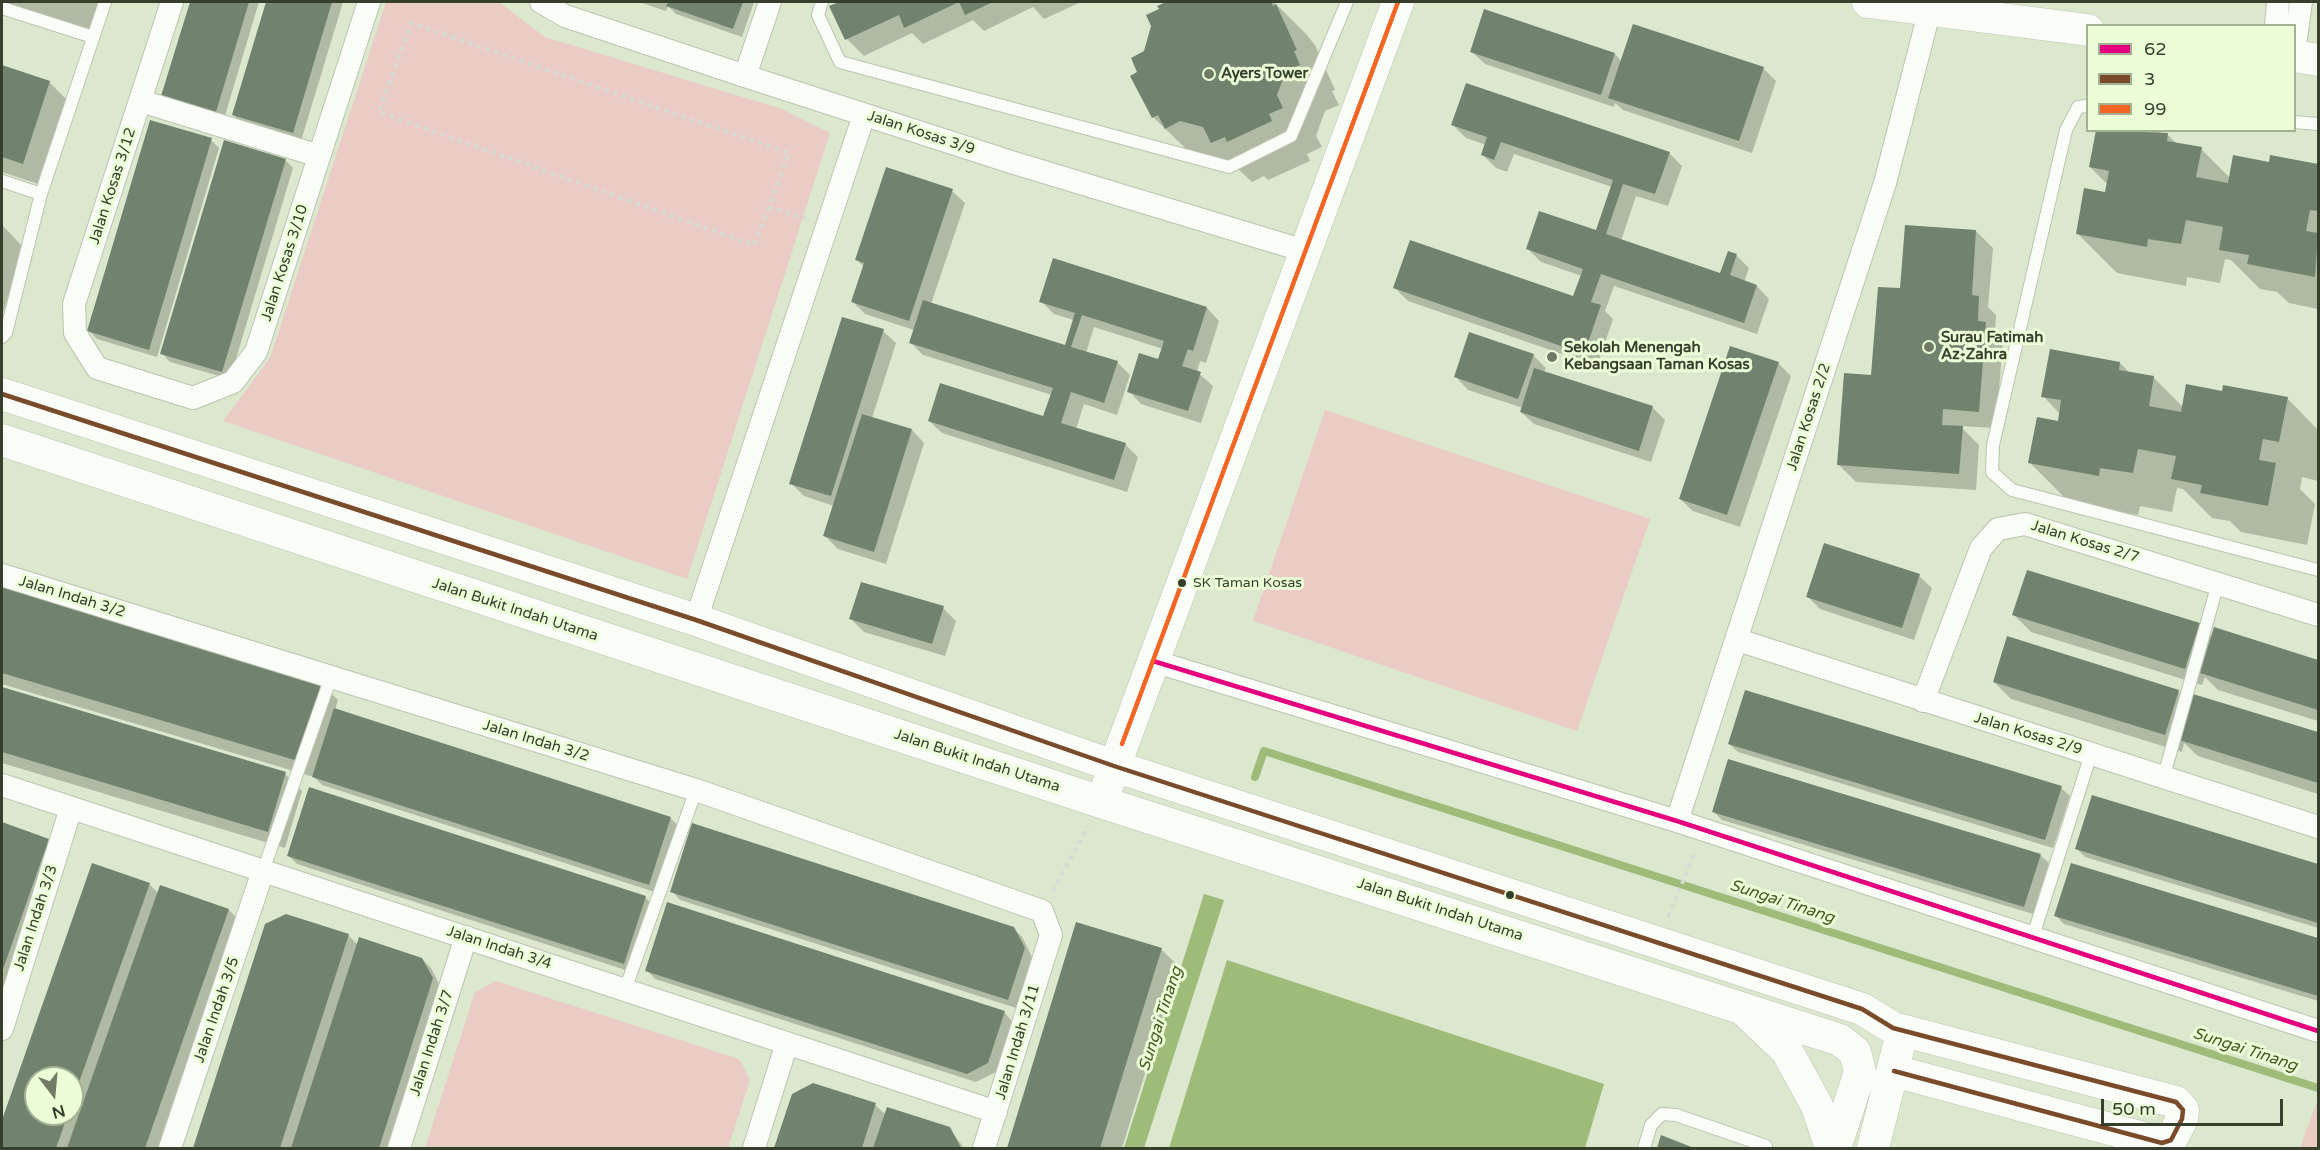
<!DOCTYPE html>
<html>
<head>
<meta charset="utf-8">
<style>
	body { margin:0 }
	#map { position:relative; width:2320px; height:1150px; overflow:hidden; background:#dbe8ce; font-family:"Varela Round",sans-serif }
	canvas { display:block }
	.frame { position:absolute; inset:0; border:3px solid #363f2c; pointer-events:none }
	.legend { position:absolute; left:2086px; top:24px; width:210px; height:108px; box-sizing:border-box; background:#ecfed8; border:2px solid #a3b293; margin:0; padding:8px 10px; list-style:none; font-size:18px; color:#363f2c }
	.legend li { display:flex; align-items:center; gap:12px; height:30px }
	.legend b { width:30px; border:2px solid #a3b293 }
	.north { position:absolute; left:24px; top:1066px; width:60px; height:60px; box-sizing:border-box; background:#ecfed8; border:2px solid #a3b293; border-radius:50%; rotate:164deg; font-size:16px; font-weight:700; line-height:24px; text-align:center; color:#363f2c }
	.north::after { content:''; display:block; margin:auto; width:21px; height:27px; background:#707a65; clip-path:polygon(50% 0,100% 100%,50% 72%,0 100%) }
	.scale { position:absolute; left:2101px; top:1099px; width:182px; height:27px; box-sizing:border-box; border:3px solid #363f2c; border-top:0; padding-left:8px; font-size:18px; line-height:21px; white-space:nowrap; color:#363f2c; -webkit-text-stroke:4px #ecfed8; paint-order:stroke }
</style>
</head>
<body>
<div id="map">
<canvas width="2320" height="1150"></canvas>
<div class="frame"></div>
<ul class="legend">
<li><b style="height:8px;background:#e5007d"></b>62</li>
<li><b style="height:8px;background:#7a4b2a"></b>3</li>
<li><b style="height:8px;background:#f26522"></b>99</li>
</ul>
<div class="north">N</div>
<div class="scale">50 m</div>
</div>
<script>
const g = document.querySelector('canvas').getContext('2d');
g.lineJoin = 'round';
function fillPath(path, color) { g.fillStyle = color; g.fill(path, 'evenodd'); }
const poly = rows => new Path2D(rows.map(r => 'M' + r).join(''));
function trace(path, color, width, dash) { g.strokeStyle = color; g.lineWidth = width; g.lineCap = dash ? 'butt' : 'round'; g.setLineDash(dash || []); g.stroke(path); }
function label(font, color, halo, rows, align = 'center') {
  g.font = font + ' "Varela Round",sans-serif'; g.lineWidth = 6; g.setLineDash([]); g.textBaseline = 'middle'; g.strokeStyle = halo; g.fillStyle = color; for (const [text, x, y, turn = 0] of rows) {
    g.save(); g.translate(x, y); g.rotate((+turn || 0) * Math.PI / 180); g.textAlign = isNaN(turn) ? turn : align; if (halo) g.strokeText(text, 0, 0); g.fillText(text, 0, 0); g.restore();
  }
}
fillPath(poly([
	[386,2,499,2,545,37,782,109,830,133,687,579,223,421,270,358],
	[1325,410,1650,519,1577,731,1253,621],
	[496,981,739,1059,750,1080,728,1148,425,1148,475,992],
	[2316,1104,2318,1104,2318,1148,2300,1148]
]), '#eacbc5');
fillPath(poly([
	[1204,894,1224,900,1144,1148,1124,1148],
	[1227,960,1604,1084,1585,1148,1169,1148]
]), '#9fbb7a');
fillPath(poly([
	[3,2,103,2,94,31],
	[191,2,259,2,224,119,163,96],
	[267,2,343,2,301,141,242,123,233,115],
	[639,2,754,2,742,37,676,14,668,6,666,11],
	[843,2,1081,2,1044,19,1033,7,984,31,973,20,923,44,912,33,864,56,847,39,831,7],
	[1170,2,1274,2,1306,34,1315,45,1335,90,1332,91,1339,105,1325,111,1316,136,1322,147,1307,154,1310,161,1268,180,1264,176,1252,182,1233,164,1220,160,1206,168,1153,117,1139,72,1161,10,1159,6],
	[1472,52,1615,54,1622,62,1763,68,1776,81,1752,153,1623,110,1615,103,1614,107,1485,64],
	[2,67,49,82,74,107,47,187,2,172],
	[1453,125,1669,153,1682,166,1668,206,1636,196,1621,241,1721,275,1736,255,1749,268,1744,282,1757,286,1769,299,1757,334,1614,286,1605,311,1613,319,1597,366,1408,301,1395,288,1574,298,1582,276,1541,262,1528,249,1597,232,1612,187,1514,154,1507,172,1496,168,1483,155,1486,145,1466,138],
	[2097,130,2148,130,2167,134,2177,144,2201,149,2230,178,2270,163,2272,157,2318,166,2318,309,2289,303,2277,292,2260,289,2231,260,2225,259,2220,283,2187,277,2186,286,2117,273,2077,233,2107,194,2108,185,2090,167],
	[211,140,219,148,157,357,97,339,89,331],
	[285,160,293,168,230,379,170,362,162,353],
	[887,169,952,191,965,203,931,304,1066,346,1074,320,1054,314,1041,301,1054,260,1207,308,1219,321,1206,363,1200,361,1197,372,1213,386,1201,423,1141,404,1129,391,1159,361,1163,349,1094,327,1086,353,1117,362,1130,375,1117,415,1084,404,1076,429,1125,444,1138,457,1127,492,942,433,929,421,1044,418,1052,395,923,355,910,342,914,330,865,314,852,301,864,267,856,259],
	[2,225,24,248,2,316],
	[1976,231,1993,248,1988,307,1996,315,1995,332,2003,340,1996,428,1960,426,1979,445,1976,490,1856,482,1839,465,1873,377,1901,290],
	[883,331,896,343,872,418,912,430,924,443,886,564,838,549,825,536,834,506,804,496,791,483],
	[1533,355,1546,368,1544,372,1652,407,1665,420,1651,462,1534,424,1521,412,1523,408,1468,390,1456,377],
	[1778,363,1791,376,1740,527,1693,511,1680,499],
	[2120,363,2130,373,2154,378,2183,407,2223,393,2287,398,2318,430,2318,481,2302,477,2300,489,2315,504,2307,545,2241,532,2230,521,2212,518,2183,489,2177,488,2172,512,2140,506,2138,515,2069,502,2030,463,2059,423,2060,414,2043,396],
	[1919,576,1932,588,1914,640,1820,609,1807,596],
	[2,588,321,683,338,700,335,710,670,818,679,826,658,893,322,785,314,777,2,684],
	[943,608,956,621,945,656,864,632,851,619],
	[2014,615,2199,624,2212,638,2215,629,2318,661,2318,721,2218,690,2205,677,2202,685,2031,632],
	[1994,682,2178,691,2192,704,2194,696,2318,734,2318,794,2198,756,2184,743,2182,752,2011,699],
	[2,689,285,774,302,791,285,848,2,763],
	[1729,744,2061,788,2070,796,2053,848,1738,752],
	[2093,797,2318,866,2318,928,2085,857,2077,849],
	[1713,811,2040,855,2049,863,2033,914,1722,820],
	[2,824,48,840,65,857,2,1037],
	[288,855,645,897,653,906,632,972,297,864],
	[2072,864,2318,939,2318,1001,2064,924,2056,916],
	[93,865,149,884,159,894,229,910,246,927,168,1148,2,1148,2,1125],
	[36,1078,72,1078,72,1114,36,1114],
	[672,891,1013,928,1022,937,1032,957,1016,1008,680,900],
	[1077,924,1161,949,1178,966,1122,1148,1009,1148],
	[266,925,348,935,358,945,422,959,431,968,441,988,389,1148,194,1148],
	[647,970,1004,1012,1012,1021,996,1072,976,1082,655,979],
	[793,1095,875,1105,886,1115,949,1128,964,1148,776,1148]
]), '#0003');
trace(poly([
	[1255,777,1264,751,2318,1088]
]), '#9fbb7a', 8);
fillPath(poly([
	[190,2,249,2,216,112,161,96],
	[266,2,332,2,293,133,232,115],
	[668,2,743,2,733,29,666,6],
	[839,2,993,2,965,15,959,2,904,28,899,15,845,40,829,6],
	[1166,2,1271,2,1273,6,1276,4,1297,50,1294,51,1300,65,1286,71,1277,95,1283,108,1269,114,1272,121,1227,142,1225,137,1211,143,1203,127,1180,121,1165,129,1158,115,1152,118,1130,76,1137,72,1131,58,1144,51,1151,26,1146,15,1159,9,1157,6],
	[1484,9,1615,53,1601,95,1470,52],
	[1633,24,1764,67,1739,141,1608,98],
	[2,65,50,81,23,164,2,157],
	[1466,83,1670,152,1655,194,1623,184,1606,234,1720,273,1728,251,1737,254,1730,275,1757,285,1744,323,1601,274,1591,302,1601,305,1584,354,1393,288,1410,240,1573,296,1583,269,1526,249,1539,211,1596,230,1613,180,1501,142,1494,160,1481,155,1487,137,1451,125],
	[150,120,212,138,149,350,87,331],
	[2096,130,2168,133,2167,141,2202,147,2196,177,2228,183,2233,155,2269,162,2270,155,2318,164,2318,211,2310,210,2306,231,2318,233,2315,277,2247,264,2249,255,2219,250,2223,227,2186,220,2181,244,2148,239,2147,247,2076,234,2084,188,2105,192,2109,171,2089,167],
	[224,140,286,159,222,372,160,354],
	[886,167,953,189,909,321,851,302,864,263,855,260],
	[1905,225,1976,230,1972,295,1979,296,1978,321,1986,322,1979,412,1943,409,1942,425,1963,426,1959,474,1837,465,1844,373,1871,375,1878,287,1900,288],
	[1053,258,1207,307,1193,351,1188,349,1182,366,1201,372,1188,411,1127,392,1139,353,1158,359,1164,341,1082,315,1071,347,1118,361,1104,403,1071,392,1061,423,1126,443,1114,480,928,421,940,383,1043,416,1053,388,909,343,923,300,1065,345,1075,313,1039,302],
	[842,317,884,329,831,496,789,484],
	[1469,332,1534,354,1518,399,1454,377],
	[1730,346,1779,362,1727,515,1679,499],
	[2050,349,2120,362,2119,370,2154,376,2149,406,2181,412,2186,384,2222,391,2223,385,2288,397,2279,442,2263,439,2259,460,2276,463,2268,506,2200,493,2202,485,2171,479,2176,456,2138,449,2133,473,2100,468,2099,476,2028,463,2037,417,2058,421,2061,400,2041,397],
	[1534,368,1653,406,1639,451,1520,412],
	[862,414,912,429,874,552,823,536],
	[1824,543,1920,574,1902,628,1806,597],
	[2027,570,2200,623,2185,669,2012,615],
	[861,582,944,606,932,644,849,619],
	[2,586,322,682,298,761,2,673],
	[2214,627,2318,660,2318,710,2200,673],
	[2007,636,2179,690,2165,735,1993,682],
	[2,687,286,772,268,832,2,752],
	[1745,690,2062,786,2045,840,1728,744],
	[2193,694,2318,732,2318,783,2179,740],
	[334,708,671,817,649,885,312,777],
	[1728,759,2041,854,2024,907,1712,812],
	[309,787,646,896,624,964,287,856],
	[2092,795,2318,864,2318,923,2075,849],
	[2,822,49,839,2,972],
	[692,823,1014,927,1025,948,1008,1000,670,892],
	[92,863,150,883,72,1102,72,1078,36,1078,36,1114,68,1114,56,1148,2,1148,2,1120],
	[2071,863,2318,938,2318,996,2054,916],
	[160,885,229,909,145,1148,67,1148],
	[667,902,1005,1011,988,1063,967,1074,645,971],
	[286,914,349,934,280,1148,193,1148,265,924],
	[1076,922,1162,948,1100,1148,1007,1148],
	[359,937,422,958,433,978,423,1010,379,1148,291,1148],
	[813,1083,876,1103,862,1148,774,1148,792,1094],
	[887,1107,950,1127,961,1148,873,1148],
	[1661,1135,1694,1148,1657,1148]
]), '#71836f');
const lane = poly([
	[822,2,818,15,840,62,1229,167,1291,136,1347,2],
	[2,8,93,37],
	[2088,106,2078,107,2066,130,1993,445,1992,472,2012,490,2318,570],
	[2294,122,2318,124],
	[2,181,41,194],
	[2,337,6,333,41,194,105,2],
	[2163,779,2218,583],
	[263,871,331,677],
	[2033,936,2091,754],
	[625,990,696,790],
	[1644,1148,1651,1125,1662,1114,1676,1115,1766,1146]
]);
const street = poly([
	[172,2,74,304,75,333,97,368,193,398,233,382,256,352,369,2],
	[541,2,565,16,745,76,1011,162,1305,251],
	[2276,26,2278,2],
	[2294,52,2301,2],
	[745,76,770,2],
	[141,101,319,156],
	[2,575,696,790,1042,911,1051,935,984,1148],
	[696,620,864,115],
	[1738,640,2318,827],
	[1153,661,1677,821,2318,1031],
	[1923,701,1981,548,1998,529,2025,524,2318,615],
	[2,785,996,1112],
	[1677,821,1885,183,1930,9],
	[2,1029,71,808],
	[170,1148,263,871],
	[399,1148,466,937],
	[754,1148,787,1043]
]);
const secondary = poly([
	[1868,2,2088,30],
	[2294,56,2318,60],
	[2,394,696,620,1114,766,1862,1009,1893,1028,2176,1102,2183,1110,2182,1119,2171,1140,2162,1143,1894,1071],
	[2,440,1101,802,1840,1040,1855,1052,1860,1072,1835,1148],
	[1108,784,1398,2],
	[1746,1012,1787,1051,1817,1106,1831,1148],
	[1873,1148,1898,1049]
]);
trace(lane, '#bac4af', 14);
trace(street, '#bac4af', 24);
trace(secondary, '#bac4af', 33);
trace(poly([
	[769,207,754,245,379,112,411,23,789,153,769,207,806,219],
	[1053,891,1088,826],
	[1668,917,1696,850]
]), '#d7dad2', 4, [4.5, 4.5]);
trace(lane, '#fafcf8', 12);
trace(street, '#fafcf8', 22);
trace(secondary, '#fafcf8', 32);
trace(poly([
	[1153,661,1677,821,2318,1031]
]), '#e5007d', 4.5);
trace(poly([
	[2,394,696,620,1114,766,1862,1009,1893,1028,2176,1102,2183,1110,2182,1119,2171,1140,2162,1143,1894,1071]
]), '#7a4b2a', 4.5);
trace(poly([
	[1122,744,1398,2]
]), '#f26522', 4.5);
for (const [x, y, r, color] of [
	[1209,74,6,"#707a65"],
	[1929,347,6,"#707a65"],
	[1552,357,6,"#707a65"],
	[1182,583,5,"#363f2c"],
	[1510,895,5,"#363f2c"]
]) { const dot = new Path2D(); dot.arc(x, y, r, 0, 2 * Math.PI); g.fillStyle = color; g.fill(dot); trace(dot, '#ecfed8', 2); }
label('14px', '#363f2c', '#ecfed8', [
	["SK Taman Kosas",1193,583]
], 'left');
label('bold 15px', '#363f2c', '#ecfed8', [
	["Ayers Tower",1221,74],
	["Surau Fatimah",1941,338],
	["Az-Zahra",1941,355],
	["Sekolah Menengah",1564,348],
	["Kebangsaan Taman Kosas",1564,365]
], 'left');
label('15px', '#363f2c', '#ecfed8', [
	["Jalan Kosas 3/9",921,133,18],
	["Jalan Kosas 3/12",113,186,-72],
	["Jalan Kosas 3/10",285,263,-72],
	["Jalan Kosas 2/2",1809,417,-72],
	["Jalan Kosas 2/7",2085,542,17],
	["Jalan Indah 3/2",72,597,17],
	["Jalan Bukit Indah Utama",515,610,18],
	["Jalan Kosas 2/9",2028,734,17],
	["Jalan Indah 3/2",536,741,17],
	["Jalan Bukit Indah Utama",977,761,18],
	["Jalan Bukit Indah Utama",1440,910,18],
	["Jalan Indah 3/3",36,918,-72],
	["Jalan Indah 3/4",499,948,18],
	["Jalan Indah 3/5",217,1010,-71],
	["Jalan Indah 3/11",1018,1042,-73],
	["Jalan Indah 3/7",432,1043,-72]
]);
label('italic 16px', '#435a21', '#ecfed8', [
	["Sungai Tinang",1782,902,18],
	["Sungai Tinang",1161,1019,-72],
	["Sungai Tinang",2245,1050,18]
]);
</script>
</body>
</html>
